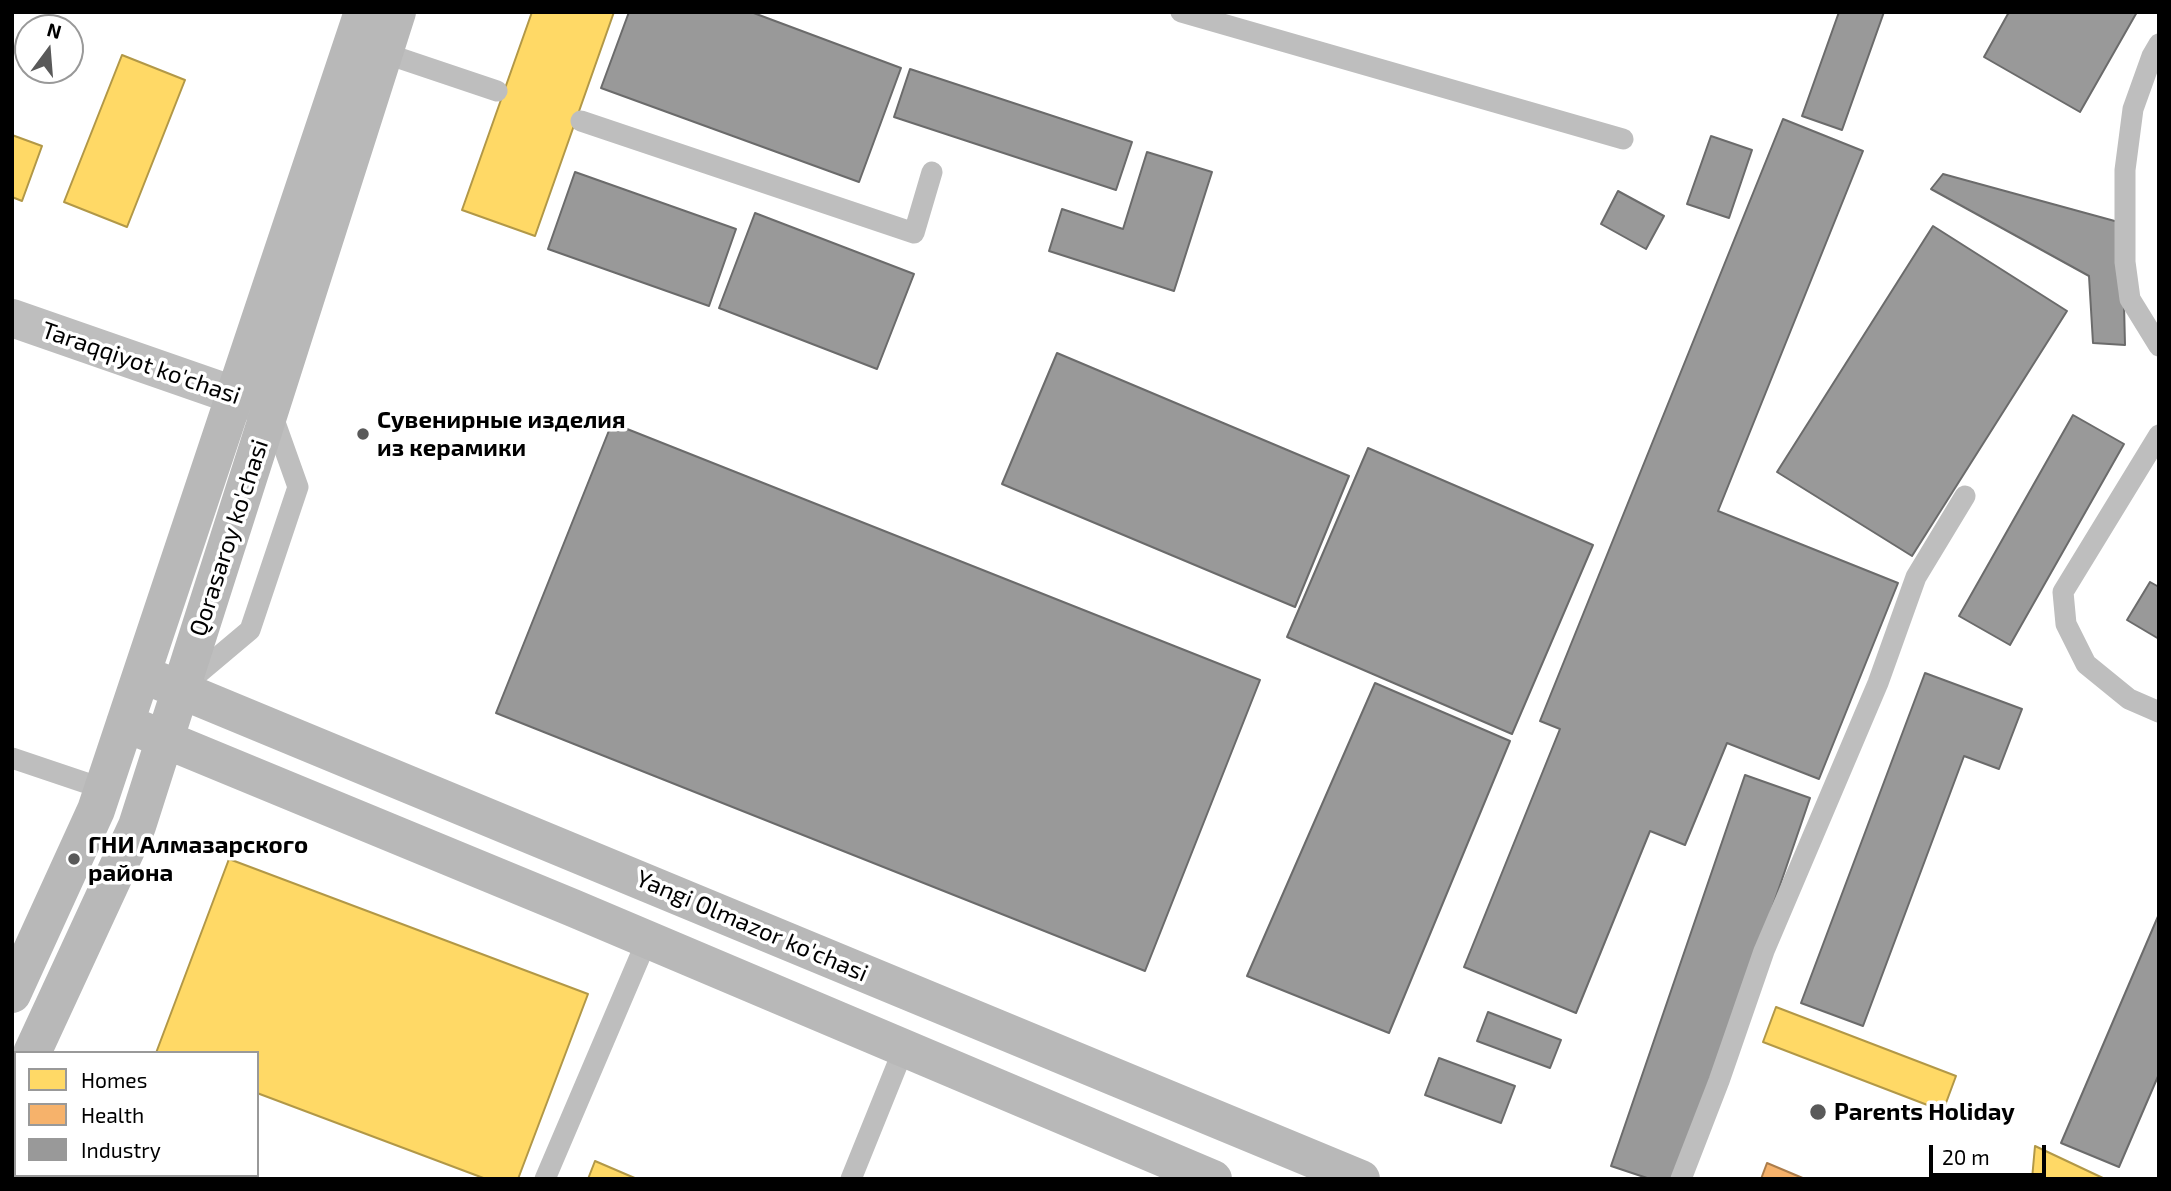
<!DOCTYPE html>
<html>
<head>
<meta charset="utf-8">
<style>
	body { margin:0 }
	#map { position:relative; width:2171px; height:1191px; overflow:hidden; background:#fff; font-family:"Exo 2",sans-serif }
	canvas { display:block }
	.frame { position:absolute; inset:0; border:14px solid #000; pointer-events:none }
	.legend { position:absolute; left:14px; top:1051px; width:245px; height:126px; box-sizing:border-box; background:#fff; border:2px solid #999; margin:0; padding:9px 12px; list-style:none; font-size:21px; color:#000 }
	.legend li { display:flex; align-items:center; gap:14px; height:35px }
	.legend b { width:35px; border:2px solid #999 }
	.north { position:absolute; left:14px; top:14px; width:70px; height:70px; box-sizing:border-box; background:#fff; border:2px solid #999; border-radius:50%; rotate:16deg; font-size:19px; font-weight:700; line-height:28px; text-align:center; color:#000 }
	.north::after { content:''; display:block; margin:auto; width:24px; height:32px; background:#595959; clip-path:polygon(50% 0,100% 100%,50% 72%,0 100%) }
	.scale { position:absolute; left:1929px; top:1145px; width:117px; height:32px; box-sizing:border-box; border:4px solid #000; border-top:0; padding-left:9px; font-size:21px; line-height:24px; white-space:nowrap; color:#000; -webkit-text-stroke:5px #fff; paint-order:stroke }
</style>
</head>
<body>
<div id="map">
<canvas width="2171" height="1191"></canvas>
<div class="frame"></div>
<ul class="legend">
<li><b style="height:19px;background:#ffd966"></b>Homes</li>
<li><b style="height:19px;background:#f6b26b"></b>Health</li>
<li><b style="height:19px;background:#999"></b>Industry</li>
</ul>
<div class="north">N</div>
<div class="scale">20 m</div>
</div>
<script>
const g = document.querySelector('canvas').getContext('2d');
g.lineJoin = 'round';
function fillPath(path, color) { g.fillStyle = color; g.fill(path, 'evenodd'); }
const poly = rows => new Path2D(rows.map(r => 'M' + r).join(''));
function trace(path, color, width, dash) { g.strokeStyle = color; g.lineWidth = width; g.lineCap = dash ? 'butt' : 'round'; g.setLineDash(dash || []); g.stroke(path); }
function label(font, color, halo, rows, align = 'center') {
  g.font = font + ' "Exo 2",sans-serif'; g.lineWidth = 7; g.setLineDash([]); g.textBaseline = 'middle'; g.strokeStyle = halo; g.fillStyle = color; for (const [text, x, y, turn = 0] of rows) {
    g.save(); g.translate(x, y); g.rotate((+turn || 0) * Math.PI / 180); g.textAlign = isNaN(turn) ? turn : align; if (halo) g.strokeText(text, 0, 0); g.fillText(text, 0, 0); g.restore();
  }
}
const homes = poly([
	[532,12,614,12,535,236,462,210,532,12],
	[122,55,185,80,127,227,64,202,122,55],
	[12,135,42,146,22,201,12,197,12,135],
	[229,859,588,994,518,1179,486,1179,257,1093,257,1053,156,1053,229,859],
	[1776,1007,1956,1076,1943,1111,1763,1042,1776,1007],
	[2035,1146,2105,1179,2032,1179,2035,1146],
	[595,1161,637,1179,588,1179,595,1161]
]);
fillPath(homes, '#ffd966');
trace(homes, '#b29847', 2);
const health = poly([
	[1767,1163,1805,1179,1761,1179,1767,1163]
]);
fillPath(health, '#f6b26b');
trace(health, '#ac7d4b', 2);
const industry = poly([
	[629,12,751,12,901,68,859,182,601,88,629,12],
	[1839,12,1884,12,1842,130,1802,116,1839,12],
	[2009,12,2137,12,2080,112,1984,57,2009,12],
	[910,69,1132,142,1116,190,894,117,910,69],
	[1783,119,1863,151,1718,511,1898,583,1819,779,1727,743,1685,845,1650,831,1576,1013,1464,967,1560,729,1540,721,1783,119],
	[1711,136,1752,150,1729,218,1687,204,1711,136],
	[1147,152,1212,172,1174,291,1049,251,1062,209,1123,229,1147,152],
	[575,172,736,229,709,306,548,249,575,172],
	[1943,174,2122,223,2125,345,2093,343,2089,276,1931,189,1943,174],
	[1618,191,1664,216,1646,249,1601,224,1618,191],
	[755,213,914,274,877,369,719,308,755,213],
	[1933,226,2067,311,1912,556,1777,472,1933,226],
	[1057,353,1349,476,1295,607,1002,484,1057,353],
	[2073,415,2124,444,2010,645,1959,616,2073,415],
	[612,423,1260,680,1145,971,496,713,612,423],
	[1368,448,1593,545,1512,734,1287,637,1368,448],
	[2150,582,2159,587,2159,639,2127,620,2150,582],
	[1925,673,2022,709,1999,769,1964,756,1863,1026,1801,1003,1925,673],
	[1375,683,1510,741,1389,1033,1247,976,1375,683],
	[1745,775,1810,798,1679,1179,1650,1179,1611,1166,1745,775],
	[2159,914,2159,1074,2119,1167,2061,1143,2159,914],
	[1488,1012,1561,1040,1550,1068,1477,1041,1488,1012],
	[1439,1058,1515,1086,1501,1123,1425,1095,1439,1058]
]);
fillPath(industry, '#999');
trace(industry, '#6b6b6b', 2);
trace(poly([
	[1181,12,1623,139],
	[2159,44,2152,56,2133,109,2125,170,2125,262,2130,299,2159,346],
	[384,53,497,91],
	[581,121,914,233,932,172],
	[2159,435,2063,592,2066,624,2086,664,2129,699,2159,712],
	[187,683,250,630,298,487,272,414],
	[12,758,104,789],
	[162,1175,170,1179],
	[545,1179,647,940],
	[851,1179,904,1048],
	[1681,1179,1719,1081,1764,951,1878,683,1916,577,1965,496]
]), '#bebebe', 21);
trace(poly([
	[12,318,265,406]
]), '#bebebe', 38);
trace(poly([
	[142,674,1361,1179],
	[125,723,573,908,1213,1179],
	[12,994,96,810,363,12],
	[32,1053,137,826,397,12],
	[12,1096,16,1088]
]), '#b8b8b8', 38);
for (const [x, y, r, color] of [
	[363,434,7,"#595959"],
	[74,859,7,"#595959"],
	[1818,1112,9,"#595959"]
]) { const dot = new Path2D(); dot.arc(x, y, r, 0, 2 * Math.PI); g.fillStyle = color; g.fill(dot); trace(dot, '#fff', 2.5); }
label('24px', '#000', '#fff', [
	["Taraqqiyot ko'chasi",141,363,19],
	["Qorasaroy ko'chasi",229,538,-72],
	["Yangi Olmazor ko'chasi",752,926,23]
]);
label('bold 24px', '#000', '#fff', [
	["Сувенирные изделия",377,420],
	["из керамики",377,448],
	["ГНИ Алмазарского",88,845],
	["района",88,873],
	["Parents Holiday",1834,1112]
], 'left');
</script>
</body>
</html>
